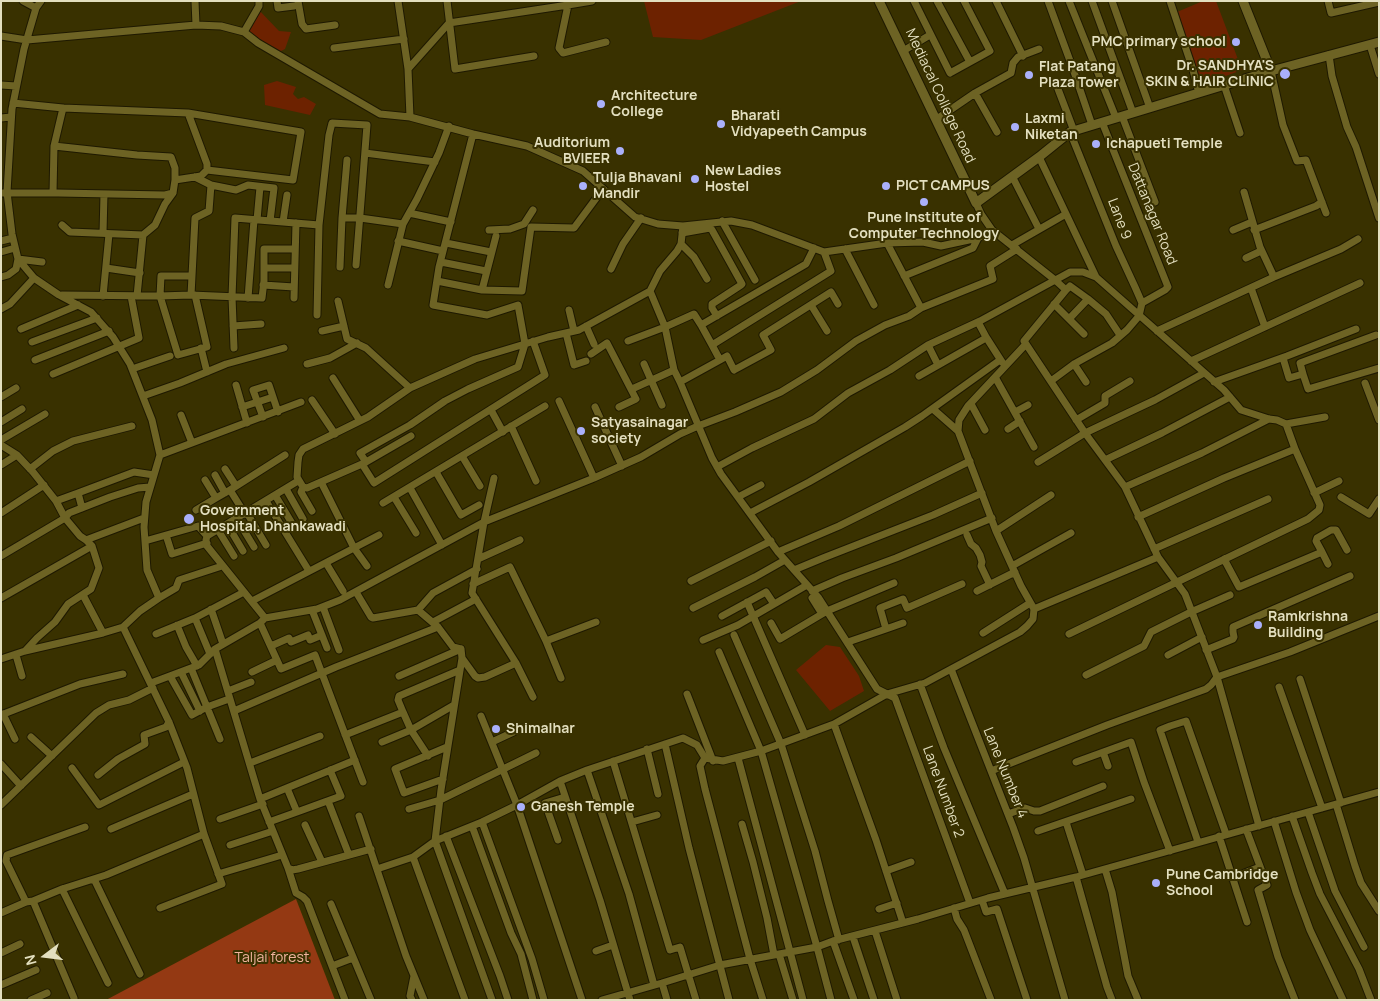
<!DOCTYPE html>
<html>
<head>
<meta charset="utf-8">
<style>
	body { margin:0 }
	#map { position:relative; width:1380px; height:1001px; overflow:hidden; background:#393100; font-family:Manrope,sans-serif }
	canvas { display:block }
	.frame { position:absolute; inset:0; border:2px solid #e3dfbf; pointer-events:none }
	.north { position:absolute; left:20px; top:931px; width:50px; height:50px; -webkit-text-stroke:4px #393100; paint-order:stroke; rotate:255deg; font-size:14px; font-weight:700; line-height:20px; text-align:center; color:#e3dfbf }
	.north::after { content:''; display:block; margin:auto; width:18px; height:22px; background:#e3dfbf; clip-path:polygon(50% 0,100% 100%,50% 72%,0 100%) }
</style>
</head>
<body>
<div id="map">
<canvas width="1380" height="1001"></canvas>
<div class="frame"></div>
<div class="north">N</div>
</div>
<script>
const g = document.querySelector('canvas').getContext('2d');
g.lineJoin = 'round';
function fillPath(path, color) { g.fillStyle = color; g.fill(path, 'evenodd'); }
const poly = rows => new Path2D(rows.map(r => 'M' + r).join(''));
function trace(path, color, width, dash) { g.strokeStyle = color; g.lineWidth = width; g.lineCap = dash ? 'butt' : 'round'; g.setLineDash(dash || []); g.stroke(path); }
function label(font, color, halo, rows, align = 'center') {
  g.font = font + ' Manrope,sans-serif'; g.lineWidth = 4; g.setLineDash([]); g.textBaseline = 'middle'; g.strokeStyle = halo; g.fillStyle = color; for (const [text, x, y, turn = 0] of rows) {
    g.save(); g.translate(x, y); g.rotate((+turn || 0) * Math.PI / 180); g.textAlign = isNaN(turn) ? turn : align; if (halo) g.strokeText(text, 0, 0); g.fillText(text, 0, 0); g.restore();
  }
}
fillPath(poly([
	[644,1,801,1,701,40,653,37],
	[1203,1,1216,1,1242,70,1201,85,1177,12],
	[257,8,279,31,291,32,285,49,277,53,246,32],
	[277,81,296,87,293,94,298,99,304,97,316,104,310,115,265,105,264,85],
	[826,645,840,647,859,676,864,691,830,711,796,670]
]), '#6d2200');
fillPath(poly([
	[296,899,335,1000,106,1000]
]), '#943913');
const minor = poly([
	[23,1,36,8],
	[41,1,36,8,24,49,12,109,7,192,12,234,18,259,34,278,59,295,91,312,113,337,130,364,152,420,160,455,146,502,144,527,147,570,159,598,140,611,123,627],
	[195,1,196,25],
	[277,1,278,8,294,6],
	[298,1,302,24,306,29,335,25],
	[398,1,408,69],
	[447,1,455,69,534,56],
	[592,1,568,5,559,48,563,53,606,42],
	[914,1,950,73,990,51,964,1],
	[937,1,970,62],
	[996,1,1023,56],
	[1048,1,1073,69,1092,125],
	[1069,1,1116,118],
	[1092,1,1133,113],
	[1112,1,1150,108],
	[1170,1,1193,70,1199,93],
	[1328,1,1331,13,1379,2],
	[244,32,259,6,259,1],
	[1,36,27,40,196,25,221,26,244,32,258,43,380,114,410,117,473,134,527,146,583,171,635,217,658,224,683,226,731,221,752,225,824,252,887,243,923,242,941,246,978,238,992,230],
	[1370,45,1379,74],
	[334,48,404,39],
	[903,51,930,35],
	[1329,55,1332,76,1347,127,1356,147,1379,218],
	[1271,71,1283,125,1297,161,1306,160,1326,213],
	[1,85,16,86],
	[1224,85,1240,133],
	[1058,89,1074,131],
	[975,93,997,132],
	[13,103,63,108,188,113,301,132,293,180,207,170],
	[1122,116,1155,202],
	[410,117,408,69,449,23,568,5,568,1],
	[1,118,11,117],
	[937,119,975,93,1011,73,1013,63,1018,57,1039,49],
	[1102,122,1168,287,1165,290,1142,303],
	[473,134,439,267,433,305,487,315,518,305,525,344,518,367,468,389,445,401,410,425,360,453,366,462,362,464,374,483,545,375,533,341],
	[365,153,435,162],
	[1039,157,1096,277],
	[1012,176,1039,229],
	[175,180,201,176,207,170,207,164,188,113],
	[211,185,236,190,248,185,274,188,270,221],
	[1244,192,1260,247,1274,277],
	[1,193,58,193,165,195,173,193,175,180,175,168,171,157,137,155,54,146],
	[53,193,54,146,63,108],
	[976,203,981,214,992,230,1055,280,1066,290,1024,341,1085,433,1125,487,1158,557,1185,594,1217,677,1259,826],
	[409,213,451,222],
	[342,218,360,218,403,224],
	[257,220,260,187],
	[722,221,755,280],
	[283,222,287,195],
	[62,225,70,232,143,235],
	[489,230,510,229,524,224,533,210],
	[1233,230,1252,222],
	[1254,230,1316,206,1322,202],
	[103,233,104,194],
	[682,233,710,228,712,230,742,284,741,285,712,304,712,308,717,316],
	[1,241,13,238],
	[398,241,443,251],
	[446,243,491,252],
	[887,243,921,308],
	[681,244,694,257,707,279],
	[1012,245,1066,214],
	[845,249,874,305],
	[1,252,15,248],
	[1246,258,1261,251],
	[441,262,486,271],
	[340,267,342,218,347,160],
	[106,268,140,273],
	[264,268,294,268],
	[611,269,623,244,641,218],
	[192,276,161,276,160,296,178,355,207,347,195,295],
	[904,276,973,248,978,238],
	[1,277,8,275,16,269,18,259,42,262],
	[437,281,482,290,522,291,531,227,574,228,603,189],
	[263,285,294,287],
	[388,285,403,224,417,199,439,153,449,126],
	[1251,288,1265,327],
	[482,290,496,236],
	[1066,290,1070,286,1088,299,1069,319],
	[650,291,665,327,674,370,680,382,712,458,721,474,778,552,818,597,877,689,895,698,970,903],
	[62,295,160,296,191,295,262,298,264,281,264,249,295,249],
	[191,295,195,218,209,211,211,185,195,177],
	[103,296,109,234],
	[137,296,143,235,155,225,165,204,173,193],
	[248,298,254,220],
	[294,298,296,223],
	[1088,299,1106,314,1120,335],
	[338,301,347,339,366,348,410,388],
	[1054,304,1084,334],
	[811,305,827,331],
	[1,309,10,304,34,278],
	[569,310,574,331],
	[317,315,319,225,329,135,332,123,367,125,356,265],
	[978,322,986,337,1002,362],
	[233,326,261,324],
	[586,326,594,344],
	[21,329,78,305],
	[322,331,344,326],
	[1157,331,1274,277,1341,249,1358,239],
	[566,333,574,365,586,361],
	[628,341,665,327,694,314,701,325],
	[32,342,97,318],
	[712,345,701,325,806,264,814,248],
	[928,345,938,365],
	[201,348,207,372],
	[234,348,232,297,235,218,319,225],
	[591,354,607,343,636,399,619,407],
	[1283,358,1289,378,1303,374,1300,363,1376,335],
	[35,360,109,331],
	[720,360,727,356,734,370,771,350,763,335,831,292,838,304],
	[1191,361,1360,283],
	[307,364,330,358,357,343],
	[644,364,662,405],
	[1074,364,1086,382],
	[132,369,170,356],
	[53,374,139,338,131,296],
	[1303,374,1308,389,1379,368],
	[919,376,986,338],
	[995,377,1034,447],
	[333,378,360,421],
	[1051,381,1074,364,1112,343,1127,330,1139,316,1142,303,1135,287,1116,246,1070,132],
	[680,382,720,360,712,345,831,271,824,252],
	[1214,382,1287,356,1356,329],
	[1365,383,1379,420],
	[236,385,247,423],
	[632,389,674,370],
	[143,396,180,383,226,364,284,348],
	[1,397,16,388],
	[312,400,335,434],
	[559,401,594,478],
	[971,404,985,430],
	[242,407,273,397],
	[595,407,622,466],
	[933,409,958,431],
	[491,410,503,432],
	[1015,412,1028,405],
	[181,415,192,443],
	[263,417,253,390,269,385,278,412],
	[1076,420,1105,403,1105,396,1130,381],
	[1,422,22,409],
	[1286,424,1325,417],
	[511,426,536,481],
	[1008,429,1020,421],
	[1,440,45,414],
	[1,445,17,455],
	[160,455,301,402],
	[462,456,480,486],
	[1105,460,1162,433,1230,397],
	[366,462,411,436],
	[1038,462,1085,433,1123,415,1155,400,1204,373],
	[362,464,307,488,303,487,297,477,298,462,299,455,303,449,368,417,410,388,475,359,548,337,579,330,650,291,660,271,677,251,681,244,683,226],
	[1,465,17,455,33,472,56,501,65,518,80,536,86,540,144,518],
	[717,467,752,448,814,419,848,393,890,370,928,345,980,321,1070,272,1083,272,1096,277,1224,390,1241,410,1269,419,1277,420,1286,424,1295,449,1320,505,1319,510,1308,519,1069,634],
	[30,469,53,451,73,441,132,426],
	[225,469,236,486],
	[436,472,461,515,479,505],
	[215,475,225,493],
	[494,478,484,522,472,593,516,663,533,697],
	[205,480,216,498,230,490],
	[321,482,354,548,367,566],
	[303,487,301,492,312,511],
	[1125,487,1202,453,1269,419],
	[410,488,442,545],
	[286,489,303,519],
	[78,493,134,472,154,475],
	[1314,493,1339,481],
	[275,495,293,525],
	[394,497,416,533],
	[738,497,761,485],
	[1341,497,1369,514,1379,499],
	[56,501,78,493,82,508],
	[266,501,309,571],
	[383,503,545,406],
	[196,510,216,498],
	[1,513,44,485],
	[247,513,266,545],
	[750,513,809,482,905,427,922,416,1000,360],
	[245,514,230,490,285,455],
	[1138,517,1224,478,1295,449],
	[237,519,254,547],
	[227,524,243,551],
	[218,530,234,556],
	[996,531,1051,495],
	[166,535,172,554,207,543],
	[967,535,971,544,976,548,980,555,982,562,981,566,990,585],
	[207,536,298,481],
	[145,541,198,526,207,536,206,540,207,546,265,618],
	[1154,549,1268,499],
	[778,552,839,526,970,461],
	[1322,552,1328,564],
	[1,556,65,518,69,513,110,497,138,488,150,487],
	[478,559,520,540],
	[1224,559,1239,587,1322,552,1316,541,1317,538,1331,530,1336,530,1347,550],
	[326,563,343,591],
	[1012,566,1071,533],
	[794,570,823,558,933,515,982,493],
	[691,581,771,541],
	[473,584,510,567,546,641,561,678],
	[812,591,842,578,896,558,992,518],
	[977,591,1015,572],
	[356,592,371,617,373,618,418,610,438,627,453,647,461,649],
	[1,598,92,546],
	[159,598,176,588,179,580,222,566],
	[812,598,822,614],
	[252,601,354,548,379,535],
	[747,602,805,735],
	[323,607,339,650],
	[693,608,755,577,785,560],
	[211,609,223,644],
	[1034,609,1158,557],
	[312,610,327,648],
	[418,610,433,593,477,569],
	[722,616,766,592,774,604],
	[195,618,210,654],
	[433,622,476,599],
	[260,623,281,669,315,655,363,782],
	[771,623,780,639,827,611,894,583],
	[177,625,186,647,197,666],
	[123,627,169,722,187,768,204,834,222,884,160,908],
	[886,629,903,623],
	[103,633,123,627],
	[983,633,1030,603],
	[156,634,195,618,244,592],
	[734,635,781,744,815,851,828,901,839,940],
	[703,640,738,625,807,585],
	[546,641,596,622],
	[848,642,886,629,880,608,903,599,907,608,962,584],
	[271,646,289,638,291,642,308,635,310,640,322,635],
	[215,649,260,799,288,868,292,870,298,869,371,849],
	[461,649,462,658,441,790,435,841,492,1000],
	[1206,650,1233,639,1234,637,1233,632,1233,627,1350,576],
	[25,651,37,638,55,622,68,604,91,589,99,568,92,546,86,540],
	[16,655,22,676],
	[1168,655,1202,637],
	[462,658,475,676,478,678,485,677,516,663],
	[1,659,25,651,103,633,83,595],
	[191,668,220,739],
	[951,669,1013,827,1024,858,1065,1000],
	[181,672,200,711],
	[252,672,277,660],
	[1086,675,1144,646,1151,632,1191,612,1230,595],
	[170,676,192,715,207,707,229,699],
	[399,676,461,649],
	[1300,679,1341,803],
	[151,683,199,665,215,649,260,623,265,618,317,609,340,600,484,522,594,478,641,457,680,434,698,426,735,412,781,392,817,370,856,341,885,325,909,316,921,308,993,279,990,266,1017,249],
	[920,684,944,748,1005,894],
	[1279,687,1322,808],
	[228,691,251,682],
	[687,694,713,761],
	[234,711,336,667,438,627],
	[403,712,411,730,428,756],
	[3,714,15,739],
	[1,715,80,684,123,674],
	[481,716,517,805,582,1000],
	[834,724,876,840,903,923],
	[345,735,403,712,398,700,399,696,460,670],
	[31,737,52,756],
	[382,742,411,730,454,705],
	[492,742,522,728],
	[665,744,689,848,729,1000],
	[647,749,658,794],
	[1103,752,1108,766],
	[705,758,700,766,705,789,750,959,763,1000],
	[738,758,803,1000],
	[613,761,670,950,680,947,696,1000],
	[1076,762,1131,742,1144,782,1170,851],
	[250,763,320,736],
	[1,764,21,786],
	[72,768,99,805,184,762],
	[587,770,629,894,654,985],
	[991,771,1107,725,1206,689,1211,685,1217,677,1290,652,1379,616],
	[98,775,118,759,145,744,144,735,166,727,169,722],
	[443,779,404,793,395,769,447,747],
	[560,781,600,900,630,1000],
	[287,788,297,812,341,796,330,770],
	[260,799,355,760],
	[328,801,349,855],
	[1336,804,1355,866,1361,883,1379,911],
	[1,805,96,713,109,705,129,700,153,688],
	[409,809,440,800,536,753],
	[1308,812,1335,891,1364,947],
	[1008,814,1025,808,1034,811,1040,811,1103,786],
	[359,816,406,956,424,1000],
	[1292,816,1312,873,1320,894,1359,969,1371,1000],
	[220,819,263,804],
	[1274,821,1296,892,1310,930,1343,1000],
	[269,822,297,812],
	[482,822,532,959,544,1000],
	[632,822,657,815],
	[1066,822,1083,875],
	[742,824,753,862,767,918,774,955],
	[305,825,322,862],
	[472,826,511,933,521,954,533,1000],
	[111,829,193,794],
	[1246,829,1267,885,1258,890,1278,957,1295,1000],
	[1038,831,1131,799],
	[446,836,500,976,508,1000],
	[1219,836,1247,922],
	[558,840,545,803,565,797],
	[1198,842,1160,730,1170,726,1186,721,1226,834],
	[230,845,273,831],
	[413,857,465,1000],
	[288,868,296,893,303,897,307,901,345,1000],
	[377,869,413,857,435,841,482,822,517,805,560,781,587,770,683,738,697,745,705,758,723,761,761,751,834,724,887,694,925,683,1020,632,1027,626,1033,619,1034,609,1021,586,996,531,958,431,959,420,968,406,1026,344],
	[1105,869,1112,892,1128,976,1138,1000],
	[886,871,911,862],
	[218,874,282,855],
	[1232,878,1260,867],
	[94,879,140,974],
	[62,889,108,983],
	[982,900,986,912,997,909,1027,1000],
	[33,901,74,998],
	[26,902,6,861,7,855,85,827],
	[331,904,371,1000],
	[954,908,957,919,964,930,991,1000],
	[879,909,897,903],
	[1,913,26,902,33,901,62,889,106,875,204,834],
	[875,931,897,1000],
	[853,937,874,1000],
	[833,941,854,1000],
	[596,951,613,945],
	[1,953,20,944],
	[779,954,793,1000],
	[332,966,353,958],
	[662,983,667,1000],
	[1,985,36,970],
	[31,1000,47,993],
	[412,1000,410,996,414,976],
	[602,1000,662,983,720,965,817,947,761,751,719,652],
	[831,1000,817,947,833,941,918,919,988,898,1076,877],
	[1112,1000,1107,987,1076,877,1379,792]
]);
const tertiary = poly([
	[879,1,976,203,1039,157,1070,132,1271,71,1379,42],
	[1243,1,1271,71]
]);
trace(minor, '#1e1900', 9);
trace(tertiary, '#1e1900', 11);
trace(minor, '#6d6324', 7);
trace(tertiary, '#6d6324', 9);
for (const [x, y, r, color] of [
	[1236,42,5,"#aab0fb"],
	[1285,74,6,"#aab0fb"],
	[1029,75,5,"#aab0fb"],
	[601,104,5,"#aab0fb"],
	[721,124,5,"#aab0fb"],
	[1015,127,5,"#aab0fb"],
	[1096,144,5,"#aab0fb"],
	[620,151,5,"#aab0fb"],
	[695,179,5,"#aab0fb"],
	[583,186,5,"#aab0fb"],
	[886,186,5,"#aab0fb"],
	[924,202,5,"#aab0fb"],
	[581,431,5,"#aab0fb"],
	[189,519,6,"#aab0fb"],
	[1258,625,5,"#aab0fb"],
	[496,729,5,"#aab0fb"],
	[521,807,5,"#aab0fb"],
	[1156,883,5,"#aab0fb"]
]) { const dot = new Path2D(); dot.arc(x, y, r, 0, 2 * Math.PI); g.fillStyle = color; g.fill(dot); trace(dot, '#393100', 2); }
label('bold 14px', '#e3dfbf', '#393100', [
	["PMC primary school",1226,42,"right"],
	["Dr. SANDHYA'S",1274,66,"right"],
	["SKIN & HAIR CLINIC",1274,82,"right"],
	["Flat Patang",1039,67],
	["Plaza Tower",1039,83],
	["Architecture",611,96],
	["College",611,112],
	["Bharati",731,116],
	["Vidyapeeth Campus",731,132],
	["Laxmi",1025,119],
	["Niketan",1025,135],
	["Auditorium",610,143,"right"],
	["BVIEER",610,159,"right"],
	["Ichapueti Temple",1106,144],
	["New Ladies",705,171],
	["Hostel",705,187],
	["Tulja Bhavani",593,178],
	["Mandir",593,194],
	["PICT CAMPUS",896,186],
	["Pune Institute of",924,218,"center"],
	["Computer Technology",924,234,"center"],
	["Satyasainagar",591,423],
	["society",591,439],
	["Government",200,511],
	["Hospital, Dhankawadi",200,527],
	["Ramkrishna",1268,617],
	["Building",1268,633],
	["Shimalhar",506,729],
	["Ganesh Temple",531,807],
	["Pune Cambridge",1166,875],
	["School",1166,891]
], 'left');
label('14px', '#e3dfbf', '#393100', [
	["Mediacal College Road",940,96,65],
	["Dattanagar Road",1152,214,68],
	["Lane 9",1119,219,69],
	["Lane Number 4",1005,773,68],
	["Lane Number 2",943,792,70]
]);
label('14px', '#f1b39e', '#393100', [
	["Taljai forest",272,958]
]);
</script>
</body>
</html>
